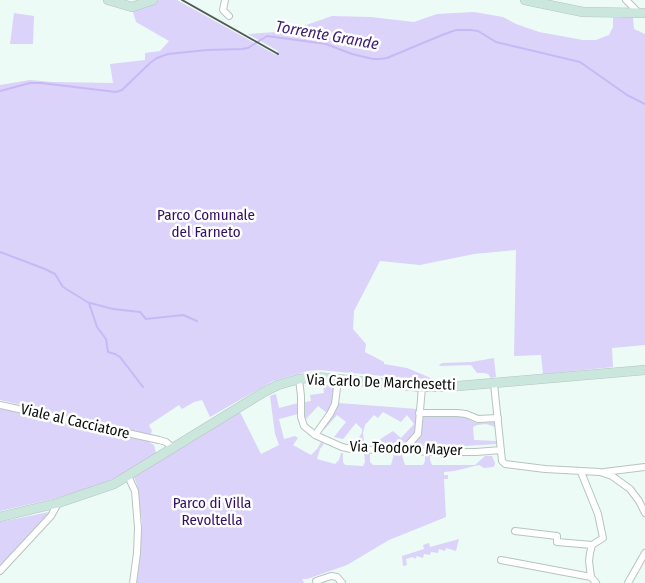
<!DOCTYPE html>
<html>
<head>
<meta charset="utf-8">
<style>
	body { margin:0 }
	canvas { display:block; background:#ecfbf5 }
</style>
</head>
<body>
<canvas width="645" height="583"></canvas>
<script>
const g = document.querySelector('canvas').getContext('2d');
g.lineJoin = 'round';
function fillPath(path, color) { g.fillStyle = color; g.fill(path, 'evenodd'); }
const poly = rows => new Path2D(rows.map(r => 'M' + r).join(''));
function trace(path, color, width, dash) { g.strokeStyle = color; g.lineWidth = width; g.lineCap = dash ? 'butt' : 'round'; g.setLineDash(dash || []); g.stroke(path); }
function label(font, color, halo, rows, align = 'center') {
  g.font = font + ' "Fira Sans Condensed",sans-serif'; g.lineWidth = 5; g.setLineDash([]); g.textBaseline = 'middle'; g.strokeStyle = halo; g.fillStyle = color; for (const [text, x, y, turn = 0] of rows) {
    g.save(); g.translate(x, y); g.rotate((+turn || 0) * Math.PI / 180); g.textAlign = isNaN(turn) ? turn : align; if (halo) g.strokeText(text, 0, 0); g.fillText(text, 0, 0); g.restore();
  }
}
fillPath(poly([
	[158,0,177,0,276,55,278,51,248,34,289,31,332,16,371,17,414,22,437,14,474,12,503,17,516,24,539,32,583,40,596,40,609,35,613,27,613,18,633,17,634,29,645,34,645,345,612,348,613,367,543,374,541,355,514,356,516,250,474,254,420,265,380,261,354,311,353,329,366,344,365,352,384,362,384,364,407,368,438,381,319,370,308,371,273,381,210,417,202,400,194,402,182,409,179,405,149,425,152,431,150,435,0,400,0,85,30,80,52,82,113,83,110,64,145,60,145,53,160,51,169,41,136,22,133,12],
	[14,13,34,16,33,44,10,44],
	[494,358,496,377,491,378,488,374,484,373,477,373,471,365,440,366,439,365,442,363,471,362],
	[323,385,335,385,333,402,327,413,318,406,306,419,304,416,305,402,311,401,310,395,324,393],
	[276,394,279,408,298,403,298,414,279,419,284,439,295,436,298,438,293,445,311,455,317,449,321,442,324,444,320,449,317,459,335,464,339,460,341,453,343,453,343,462,345,465,363,466,365,462,364,453,370,452,370,462,373,465,391,465,394,454,401,452,405,465,423,465,425,461,425,455,430,454,430,460,432,465,475,465,485,456,492,456,495,463,494,467,484,468,479,465,454,471,444,472,444,475,448,475,448,479,444,479,446,517,389,540,347,565,307,579,302,579,304,583,136,583,142,522,137,485,134,477,240,412,261,454,279,445,275,434,270,396],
	[339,403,417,409,415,433,411,438,399,446,371,445,393,431,401,438,414,424,407,415,401,422,383,412,378,418,374,415,365,425,363,433,364,441,354,444,362,433,362,429,356,423,343,439,334,437,346,422,337,415,323,431],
	[0,408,147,441,154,445,156,453,117,477,99,485,57,498,0,511],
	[422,416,462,416,476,423,494,422,495,427,486,424,477,425,473,427,474,440,496,441,497,444,464,446,411,446,422,433],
	[49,512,46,516,0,566,0,522],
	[459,539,456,551,446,548,445,551,439,549,438,553,431,552,430,555,424,554,423,558,417,556,415,559,413,557,406,559,407,565,403,566,402,556,424,549,423,545,429,543,430,547]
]), '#dbd3fa');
trace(poly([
	[0,91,30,83,41,83,116,92,122,90,150,63,157,58,168,54,207,50,242,49,248,48,267,36,326,44,352,54,373,59,379,59,387,58,442,35,456,30,470,30,478,31,496,42,580,62,627,95,645,104],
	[0,252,45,269,55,274,63,287,89,303,97,327,106,339,108,352,115,354,120,357,143,387],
	[90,303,113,309,140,312,146,319,183,315,197,321]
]), '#c8b9f6', 2);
const street = poly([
	[225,0,223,10,229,16],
	[626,0,639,13],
	[299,379,301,396,301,417,304,426,315,435,342,447,351,449,439,452,476,452,501,450],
	[494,384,502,461,505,464,545,469,600,472,612,476,630,489,639,501,645,513],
	[0,405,159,440,166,442,173,448],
	[419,413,457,413,466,414,478,419,498,418],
	[315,435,330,414,335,404,338,379],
	[400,449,407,446,418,434,422,387],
	[581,472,598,514,603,538,592,545,590,553,589,561,591,577,596,583],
	[604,472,645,467],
	[128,476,135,491,138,528,137,553,133,583],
	[515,531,557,536,557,542,592,545],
	[501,560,591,577],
	[0,571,51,516,58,503],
	[316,581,331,576,337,577,342,583],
	[628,583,645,553]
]);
const secondary = poly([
	[108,0,132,7,153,0],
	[525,0,583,12,645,13],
	[0,517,58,503,114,484,264,392,278,385,299,379,316,377,422,387,447,387,645,370]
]);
trace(street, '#b6c5bf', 8);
trace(secondary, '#b6c5bf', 10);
trace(street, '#fff', 6);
trace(secondary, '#cbe6dd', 9);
trace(poly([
	[182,0,278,54]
]), '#535b58', 2);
label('15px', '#330f65', '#fff', [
	["Parco Comunale",206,216],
	["del Farneto",206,233],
	["Parco di Villa",212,504],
	["Revoltella",212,521]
]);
label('15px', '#090e0c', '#fff', [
	["Via Carlo De Marchesetti",381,383,2],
	["Viale al Cacciatore",75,422,13],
	["Via Teodoro Mayer",406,449,2]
]);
label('italic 16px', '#402076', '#fff', [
	["Torrente Grande",327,36,10]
]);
</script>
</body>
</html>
